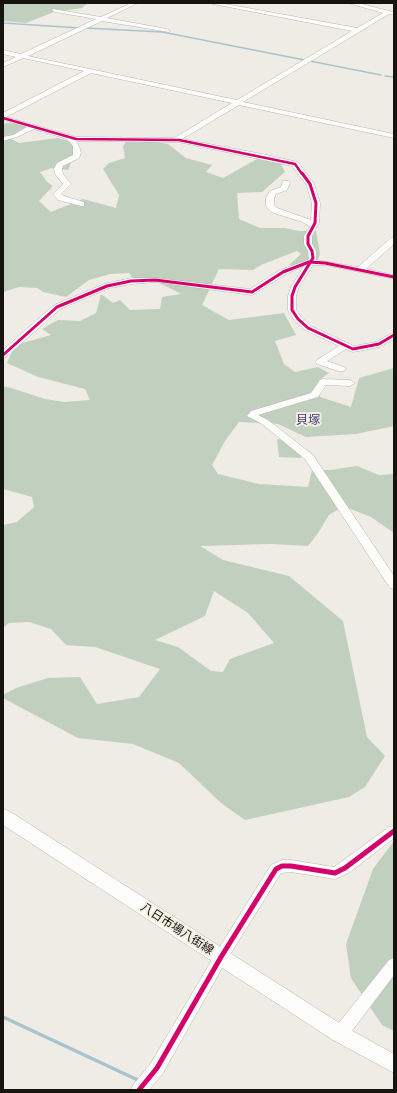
<!DOCTYPE html>
<html>
<head>
<meta charset="utf-8">
<style>
	body { margin:0 }
	#map { position:relative; width:397px; height:1093px; overflow:hidden; background:#eeece4; font-family:"Work Sans",sans-serif }
	canvas { display:block }
	.frame { position:absolute; inset:0; border:4px solid #15140f; pointer-events:none }
</style>
</head>
<body>
<div id="map">
<canvas width="397" height="1093"></canvas>
<div class="frame"></div>
</div>
<script>
const g = document.querySelector('canvas').getContext('2d');
g.lineJoin = 'round';
function fillPath(path, color) { g.fillStyle = color; g.fill(path, 'evenodd'); }
const poly = rows => new Path2D(rows.map(r => 'M' + r).join(''));
function trace(path, color, width, dash) { g.strokeStyle = color; g.lineWidth = width; g.lineCap = dash ? 'butt' : 'round'; g.setLineDash(dash || []); g.stroke(path); }
function label(font, color, halo, rows, align = 'center') {
  g.font = font + ' "Work Sans","Noto Sans JP",sans-serif'; g.lineWidth = 4; g.setLineDash([]); g.textBaseline = 'middle'; g.strokeStyle = halo; g.fillStyle = color; for (const [text, x, y, turn = 0] of rows) {
    g.save(); g.translate(x, y); g.rotate((+turn || 0) * Math.PI / 180); g.textAlign = isNaN(turn) ? turn : align; if (halo) g.strokeText(text, 0, 0); g.fillText(text, 0, 0); g.restore();
  }
}
fillPath(poly([
	[3,3,88,3,82,8,54,12,26,23,3,21],
	[7,123,19,124,28,128,11,139,19,143,58,138,79,144,68,170,52,168,40,172,47,182,53,186,39,201,51,212,83,199,116,208,119,195,103,169,109,163,125,158,123,146,126,142,148,141,168,144,186,158,212,165,206,172,223,178,257,159,281,164,285,172,262,192,237,193,239,219,260,228,285,228,299,231,316,231,320,254,316,265,299,268,289,265,301,254,297,251,261,265,253,270,219,269,202,305,229,320,284,313,296,335,275,341,284,364,295,372,318,367,329,373,319,380,320,397,351,407,359,378,394,368,394,426,356,434,306,437,278,424,239,422,225,441,212,465,218,474,259,484,308,487,312,470,330,470,357,466,379,475,394,474,394,533,371,517,348,508,339,509,329,515,318,533,308,546,271,544,200,546,223,560,289,576,343,621,367,737,385,756,365,787,349,797,245,820,221,803,179,763,133,744,78,738,3,698,3,695,16,688,48,678,80,677,97,704,139,697,160,669,95,647,66,645,51,629,29,622,9,623,3,628,3,525,17,522,34,507,32,497,3,489,3,387,8,387,45,399,64,402,90,400,85,389,38,377,7,363,15,345,51,335,42,329,58,320,80,321,96,313,101,294,113,303,120,300,130,310,160,309,162,297,181,294,158,282,142,282,132,277,129,273,110,274,89,280,66,297,43,292,37,288,19,287,3,292,3,124],
	[214,591,248,613,274,643,230,659,223,672,211,671,178,647,155,640,205,616],
	[277,439,296,442,300,446,301,458,279,457],
	[394,841,394,1031,382,1025,351,978,346,944,373,869]
]), '#c1d0be');
trace(poly([
	[3,23,80,28],
	[85,28,162,32,381,75],
	[385,76,394,77]
]), '#a9c3ce', 1.5);
trace(poly([
	[3,1017,140,1081]
]), '#a9c3ce', 3.5);
const minor = poly([
	[131,3,138,3,107,18,167,29,170,31,169,32,102,21,28,56,237,100,352,31,208,3,220,3,357,28,383,13,348,3,358,3,393,12,393,14,389,14,243,102,394,134,394,138,239,105,182,139,262,154,298,162,314,184,320,203,319,223,312,236,312,244,316,251,316,260,358,267,391,238,394,238,394,244,366,269,394,275,394,279,325,265,313,265,299,287,296,296,296,310,301,317,311,326,354,346,376,342,394,332,394,339,379,347,353,352,346,349,327,361,344,367,346,369,344,371,338,371,317,364,315,362,317,360,339,346,305,330,295,321,288,310,288,296,291,287,304,266,286,274,252,295,155,282,131,284,109,288,60,309,6,357,3,358,3,350,54,305,104,284,131,278,155,278,250,289,280,270,308,260,309,258,308,251,304,244,304,236,310,226,302,222,271,212,266,206,266,198,270,191,281,187,283,181,289,181,290,183,287,190,276,194,274,198,274,205,277,208,311,220,312,203,306,184,292,166,179,142,76,141,79,146,81,153,79,158,63,166,62,169,63,174,71,184,61,194,64,196,84,202,84,206,81,206,58,200,53,194,63,184,55,174,54,169,57,163,73,155,73,146,67,139,34,129,17,137,3,141,3,137,13,135,27,127,3,120,3,113,84,71,23,58,3,67,3,63,16,57,3,54,3,50,21,54,96,19,55,12,52,10,53,9,101,17,131,3],
	[91,73,232,103,174,138,76,137,6,117,91,73],
	[323,379,350,380,355,383,350,386,326,385,318,397,258,415,268,420,313,455,394,576,394,589,390,588,305,459,262,424,247,416,251,411,311,393,320,380,323,379],
	[394,826,394,838,350,872,340,877,335,879,291,872,281,873,226,961,163,1073,149,1090,131,1090,133,1085,151,1063,216,953,271,865,282,860,291,860,334,867,389,827,394,826],
	[394,958,394,975,346,1039,340,1041,334,1039,332,1034,334,1029,389,960,394,958]
]);
const major = poly([
	[3,809,9,811,347,1028,394,1054,394,1073,333,1040,3,825,3,809]
]);
trace(minor, '#b8b7b1', 1);
trace(major, '#b8b7b1', 1);
fillPath(minor, '#fcfcfb');
fillPath(major, '#fcfcfb');
trace(poly([
	[3,118,76,139,179,140,295,164,302,174]
]), '#d6006c', 2.5);
trace(poly([
	[302,173,310,184,316,203,315,223,308,236,308,244,312,251,313,258,295,287,292,296,292,310,298,319,308,328,353,349,379,344,394,335],
	[3,355,57,307,107,286,131,281,155,280,252,292,283,272,309,262,325,263,394,277]
]), '#d6006c', 3);
trace(poly([
	[139,1090,157,1068,221,957,276,869,282,866,291,866,335,873,345,868,394,831]
]), '#d6006c', 5);
label('12px', '#433774', '#f1efe1', [
	["貝塚",308,420]
]);
label('12px', '#15140f', '#f1efe1', [
	["八日市場八街線",177,929,33]
]);
</script>
</body>
</html>
